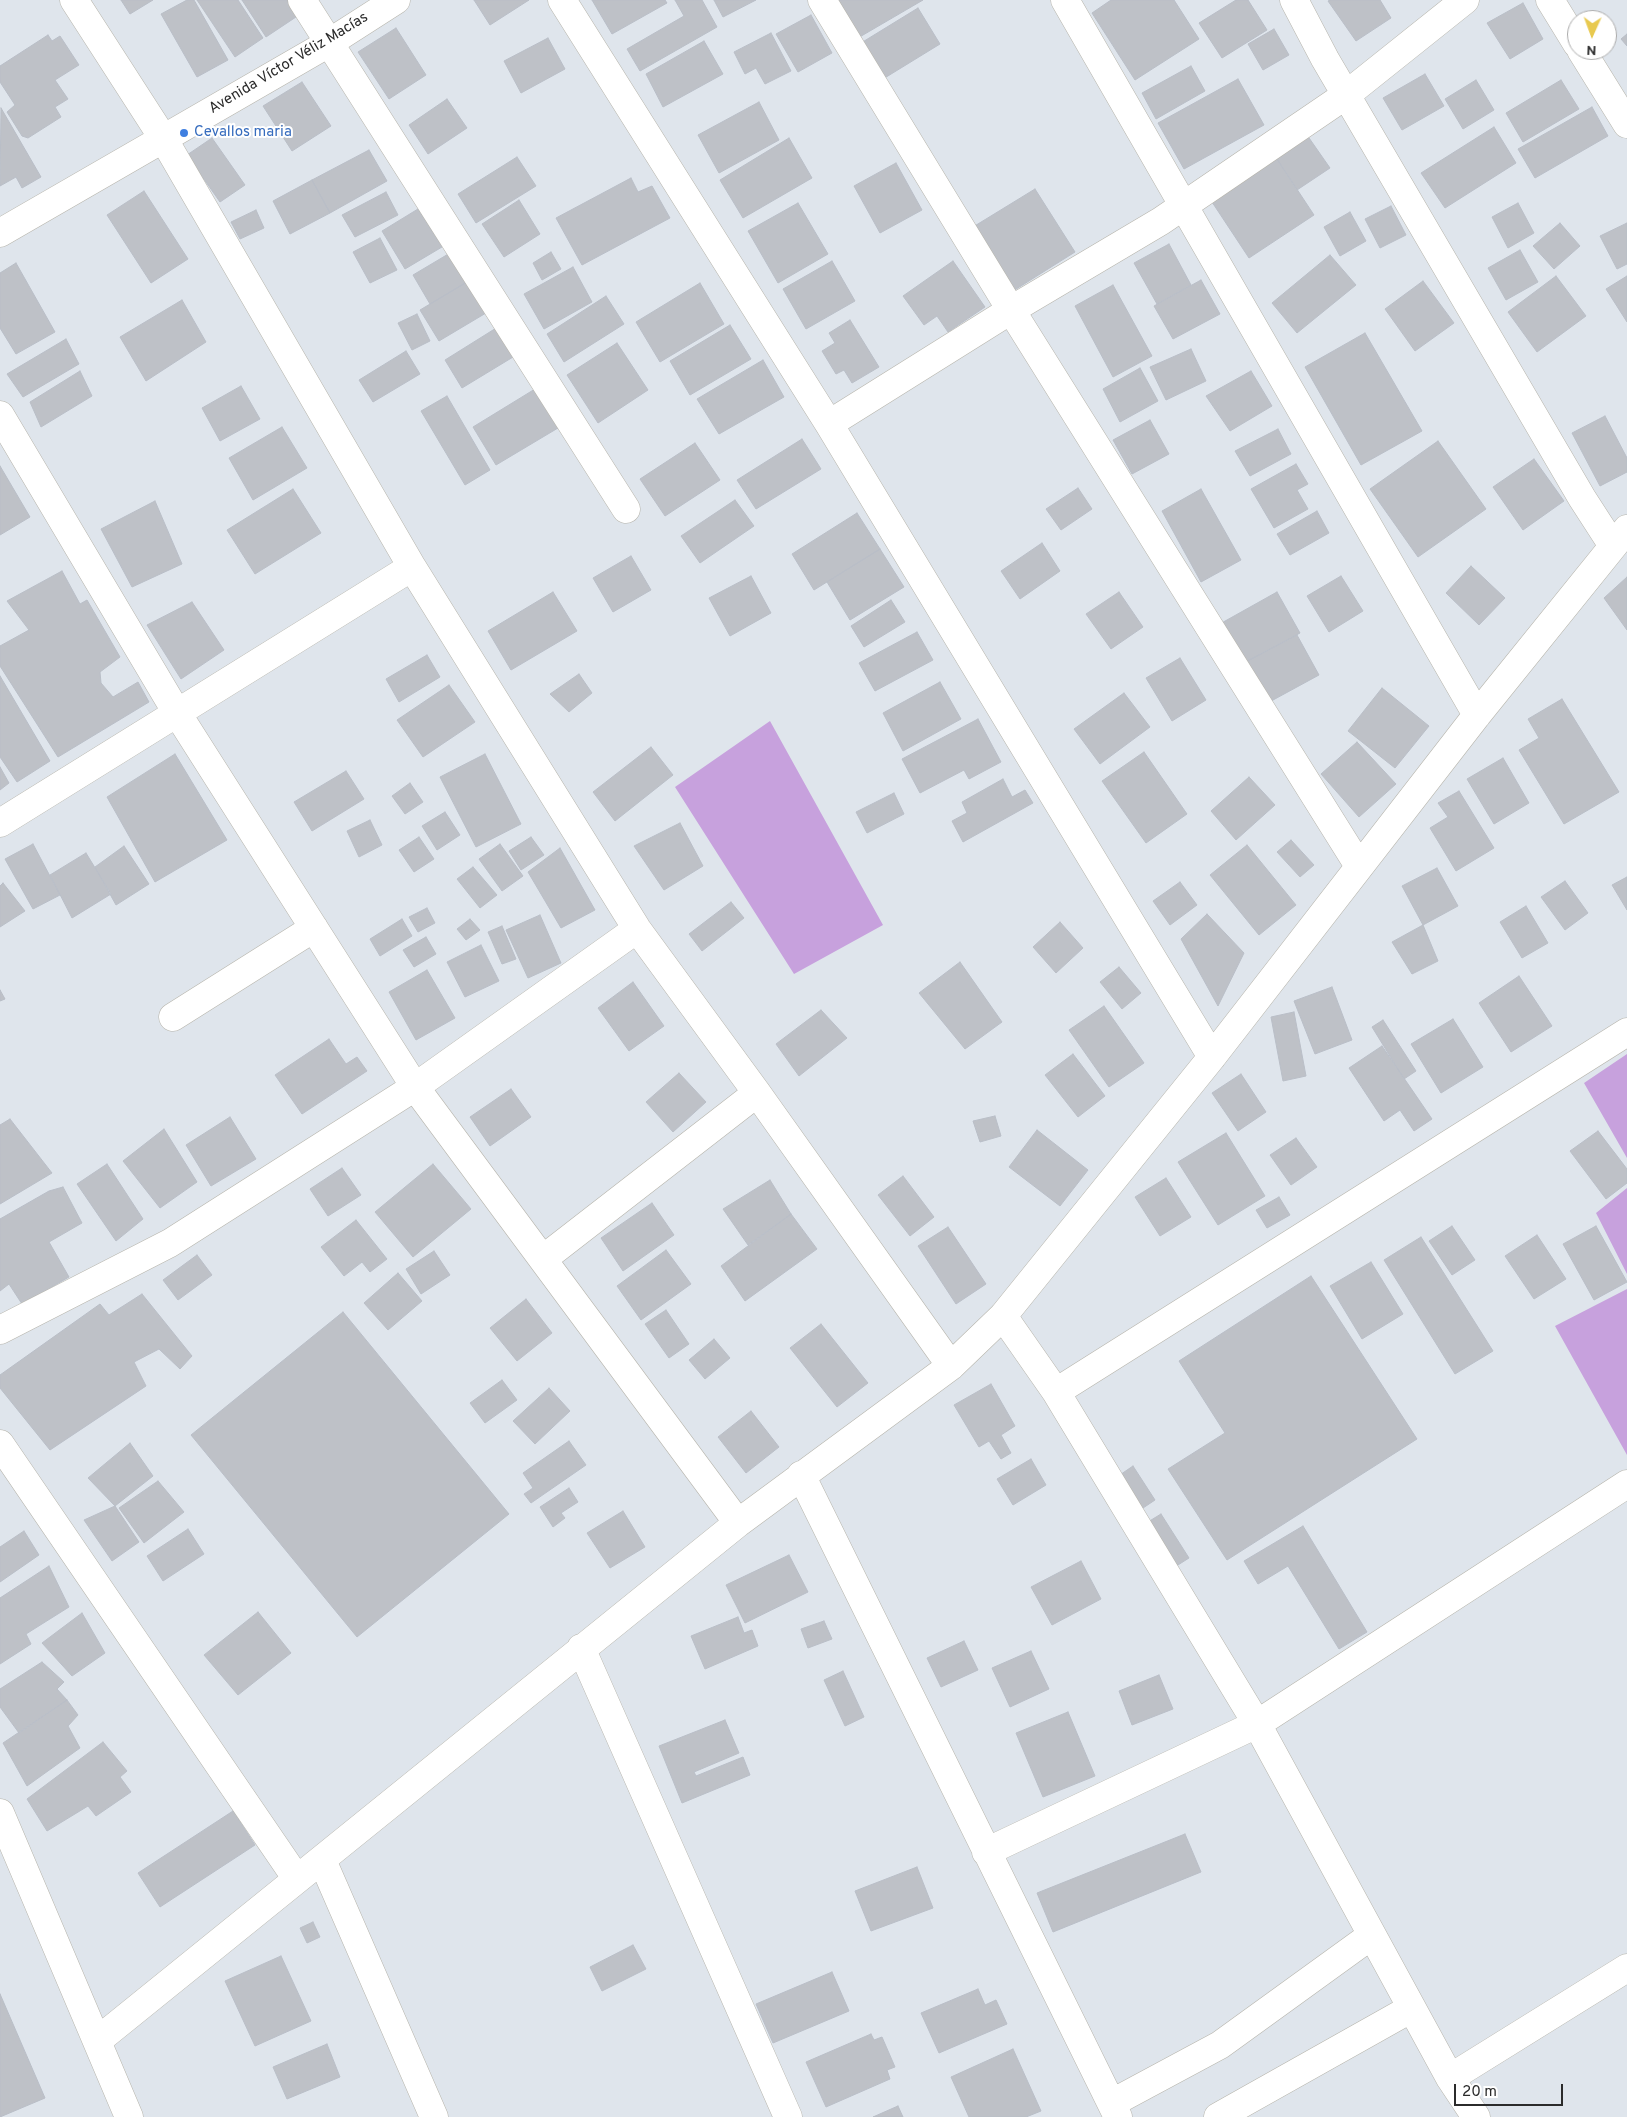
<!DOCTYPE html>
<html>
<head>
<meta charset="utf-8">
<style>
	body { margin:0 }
	#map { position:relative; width:1627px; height:2117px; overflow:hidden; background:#dfe5ec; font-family:Overpass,sans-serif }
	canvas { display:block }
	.north { position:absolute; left:1567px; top:10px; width:50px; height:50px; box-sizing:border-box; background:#fff; border:1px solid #aaa; border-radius:50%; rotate:182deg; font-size:14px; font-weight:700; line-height:20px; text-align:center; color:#2b2b2b }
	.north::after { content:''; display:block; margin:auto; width:18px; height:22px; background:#e8c94f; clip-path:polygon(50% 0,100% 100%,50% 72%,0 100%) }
	.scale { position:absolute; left:1454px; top:2084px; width:109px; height:22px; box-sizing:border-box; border:2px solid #2b2b2b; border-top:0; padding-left:6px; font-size:15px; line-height:18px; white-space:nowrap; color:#2b2b2b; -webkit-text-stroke:4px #fff; paint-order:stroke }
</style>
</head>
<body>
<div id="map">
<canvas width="1627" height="2117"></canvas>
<div class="north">N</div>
<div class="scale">20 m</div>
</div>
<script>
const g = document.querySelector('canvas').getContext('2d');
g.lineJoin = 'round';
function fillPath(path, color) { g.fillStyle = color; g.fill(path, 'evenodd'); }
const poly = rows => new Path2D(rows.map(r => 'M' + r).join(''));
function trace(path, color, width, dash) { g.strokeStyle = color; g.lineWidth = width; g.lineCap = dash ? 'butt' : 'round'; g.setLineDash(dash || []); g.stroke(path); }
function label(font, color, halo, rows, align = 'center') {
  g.font = font + ' Overpass,sans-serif'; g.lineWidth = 4; g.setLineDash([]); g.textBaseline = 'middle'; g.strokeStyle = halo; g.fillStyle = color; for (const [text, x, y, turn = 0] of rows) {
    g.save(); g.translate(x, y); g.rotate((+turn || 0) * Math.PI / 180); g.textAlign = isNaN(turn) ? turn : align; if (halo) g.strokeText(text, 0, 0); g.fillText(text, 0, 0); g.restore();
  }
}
fillPath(poly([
	[770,721,883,925,794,974,675,787],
	[1627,1054,1627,1158,1584,1083],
	[1627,1188,1627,1274,1596,1213],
	[1627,1289,1627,1455,1555,1326]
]), '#c7a1dd');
const building = poly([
	[121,0,153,0,130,14,121,0],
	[187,0,194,0,228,60,197,77,161,14,187,0],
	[197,0,238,0,263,38,235,57,197,0],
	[242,0,294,0,302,13,266,37,242,0],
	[474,0,529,0,490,25,474,0],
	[592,0,665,0,667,3,612,34,592,0],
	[675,0,702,0,717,27,640,71,627,49,684,16,675,0],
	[714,0,756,0,723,17,714,0],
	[836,0,923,0,851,42,836,0],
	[1111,0,1174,0,1199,39,1135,80,1092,13,1111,0],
	[1236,0,1248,0,1267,30,1222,58,1199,23,1236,0],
	[1330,0,1380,0,1391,18,1356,41,1328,1,1330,0],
	[1523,3,1543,39,1510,59,1487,23,1523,3],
	[918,8,940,44,883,79,861,43,918,8],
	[811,15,832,53,798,72,776,34,811,15],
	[396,28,426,75,389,99,358,52,396,28],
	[1274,29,1289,55,1263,70,1248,44,1274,29],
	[771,33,791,71,765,84,756,68,745,74,734,52,771,33],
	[1627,34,1627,46,1621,39,1627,34],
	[48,35,52,41,60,36,79,65,55,80,68,99,55,107,61,117,28,138,22,136,7,112,15,105,0,82,0,66,48,35],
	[548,38,565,69,521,93,504,61,548,38],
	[704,41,723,74,663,107,646,74,704,41],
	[1191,66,1205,91,1156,119,1142,93,1191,66],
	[1425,74,1444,106,1402,130,1383,98,1425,74],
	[1238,79,1264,125,1184,169,1158,123,1238,79],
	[1476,80,1494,110,1463,129,1445,99,1476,80],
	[1561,80,1579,109,1523,142,1506,113,1561,80],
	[302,82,331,126,292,151,263,106,302,82],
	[447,99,467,128,428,154,409,125,447,99],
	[759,102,779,140,719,173,698,135,759,102],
	[1592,107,1608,136,1535,178,1518,149,1592,107],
	[1,108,41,177,22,188,16,177,0,186,1,108],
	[1494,127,1516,163,1445,208,1421,173,1494,127],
	[1307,135,1330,168,1297,190,1277,159,1307,135],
	[212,138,245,185,220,202,187,155,212,138],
	[789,138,812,178,743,218,720,180,789,138],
	[369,150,387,181,330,213,312,180,369,150],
	[517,157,536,186,476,223,458,194,517,157],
	[1277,159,1314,215,1249,258,1212,202,1277,159],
	[896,163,922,210,880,233,854,186,896,163],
	[631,178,638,192,652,186,670,218,582,265,556,218,631,178],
	[312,180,330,213,290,234,273,201,312,180],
	[1035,189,1075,252,1013,291,973,227,1035,189],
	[144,191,188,259,151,283,107,215,144,191],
	[386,192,398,215,355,237,342,215,386,192],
	[519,200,540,234,504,257,482,224,519,200],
	[798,203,828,254,778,283,748,231,798,203],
	[1518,203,1534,233,1508,248,1492,217,1518,203],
	[1391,206,1406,235,1380,248,1365,219,1391,206],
	[418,209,442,247,405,269,382,231,418,209],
	[256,210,264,228,240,239,231,222,256,210],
	[1350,212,1366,241,1340,256,1324,227,1350,212],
	[1560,223,1580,246,1554,269,1533,246,1560,223],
	[1627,223,1627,264,1617,269,1600,236,1627,223],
	[380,238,397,270,370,283,353,252,380,238],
	[1169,244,1191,285,1157,304,1134,263,1169,244],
	[1520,250,1538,282,1506,300,1488,268,1520,250],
	[551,252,561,269,542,280,533,263,551,252],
	[450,253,467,282,430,304,413,275,450,253],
	[1330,255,1356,285,1297,333,1272,303,1330,255],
	[832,261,855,301,806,329,783,289,832,261],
	[953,261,985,307,948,332,937,316,924,325,903,296,953,261],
	[16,263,55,332,16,354,0,328,0,273,16,263],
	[573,267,592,302,544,329,524,294,573,267],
	[1556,276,1586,316,1537,352,1508,312,1556,276],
	[1627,276,1627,322,1606,289,1627,276],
	[1201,280,1220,314,1173,339,1154,306,1201,280],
	[1423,281,1454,323,1415,351,1385,309,1423,281],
	[467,282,486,313,439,341,420,310,467,282],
	[700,283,724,324,660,362,636,322,700,283],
	[1113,285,1152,356,1113,377,1075,306,1113,285],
	[606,296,624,324,564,362,547,334,606,296],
	[182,300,206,342,146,381,120,337,182,300],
	[417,314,430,341,412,350,398,323,417,314],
	[850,320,879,367,852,383,844,370,836,374,822,351,835,343,829,333,850,320],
	[501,325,518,354,462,388,445,360,501,325],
	[730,325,751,359,690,395,670,361,730,325],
	[1365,333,1422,431,1361,465,1305,367,1365,333],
	[66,339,79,364,23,397,7,374,66,339],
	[617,343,648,390,598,423,567,375,617,343],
	[1191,349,1206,381,1166,400,1150,367,1191,349],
	[406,351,420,374,373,402,359,380,406,351],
	[763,360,784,397,719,434,697,399,763,360],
	[1140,368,1158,401,1120,422,1103,389,1140,368],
	[80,371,92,396,41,427,30,402,80,371],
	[1251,371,1272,406,1230,431,1206,396,1251,371],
	[241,386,260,419,220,441,202,408,241,386],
	[535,389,558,428,496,465,473,427,535,389],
	[447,396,490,470,465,485,421,411,447,396],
	[1605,416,1627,458,1627,472,1600,486,1572,433,1605,416],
	[1150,420,1169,454,1132,474,1113,440,1150,420],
	[282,427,307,468,253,500,229,458,282,427],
	[1278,429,1291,454,1250,476,1235,451,1278,429],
	[802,439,821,469,756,509,737,480,802,439],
	[1438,441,1486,509,1418,557,1370,489,1438,441],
	[695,443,720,480,665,516,640,479,695,443],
	[1534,459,1564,501,1523,530,1493,487,1534,459],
	[1296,464,1308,484,1297,490,1308,509,1274,528,1251,489,1296,464],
	[0,466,30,517,0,535,0,466],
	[1078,488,1092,509,1061,530,1046,509,1078,488],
	[293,489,321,533,255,574,227,530,293,489],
	[1201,489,1241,560,1201,582,1162,511,1201,489],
	[735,500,754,526,700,563,681,536,735,500],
	[155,501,182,564,132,587,101,529,155,501],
	[1317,511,1329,533,1290,555,1277,534,1317,511],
	[857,513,880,549,814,590,792,554,857,513],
	[1042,543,1060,571,1020,599,1001,571,1042,543],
	[880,549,904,587,850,620,827,582,880,549],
	[631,556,651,590,613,612,593,578,631,556],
	[1471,566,1505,598,1479,625,1446,593,1471,566],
	[62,571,80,604,87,600,120,657,100,672,101,683,113,697,138,682,149,702,58,757,0,666,0,646,29,630,7,601,62,571],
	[751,576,771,613,730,636,709,598,751,576],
	[1341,576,1363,611,1329,632,1307,596,1341,576],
	[1627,577,1627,630,1604,598,1627,577],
	[553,592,577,631,511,670,488,631,553,592],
	[1119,592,1143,627,1111,649,1086,614,1119,592],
	[1277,592,1300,633,1240,665,1218,625,1277,592],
	[891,600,905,622,864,647,851,626,891,600],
	[192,602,224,650,181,679,147,625,192,602],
	[917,632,933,660,875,691,859,663,917,632],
	[1297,635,1319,675,1262,706,1240,665,1297,635],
	[427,655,440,677,399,702,386,679,427,655],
	[1180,658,1206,700,1172,721,1146,678,1180,658],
	[579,674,592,693,569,712,550,694,579,674],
	[0,676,50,761,17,782,0,757,0,676],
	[940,682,961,719,903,751,883,713,940,682],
	[449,685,475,722,423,757,397,720,449,685],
	[1382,688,1429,726,1395,768,1348,731,1382,688],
	[1124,693,1150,727,1100,764,1074,729,1124,693],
	[1562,699,1619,792,1564,824,1519,750,1539,738,1528,719,1562,699],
	[978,719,1001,762,969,779,964,770,920,793,902,759,978,719],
	[1357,742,1396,784,1359,817,1321,774,1357,742],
	[651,747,673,775,615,821,593,792,651,747],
	[1144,752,1187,814,1146,843,1102,781,1144,752],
	[175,754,227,840,155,882,107,797,175,754],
	[485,754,521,824,476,847,440,777,485,754],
	[1503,758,1529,803,1494,824,1467,779,1503,758],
	[0,767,9,783,0,790,0,767],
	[346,771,364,799,312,831,294,802,346,771],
	[1249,777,1275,805,1236,840,1211,811,1249,777],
	[1003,779,1012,797,1025,790,1033,803,963,842,952,821,967,813,962,802,1003,779],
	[410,783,423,802,405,814,392,796,410,783],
	[1459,791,1494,848,1456,871,1430,828,1448,817,1438,803,1459,791],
	[894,793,904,814,867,833,856,812,894,793],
	[445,812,460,835,437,850,422,826,445,812],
	[370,820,382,845,359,857,347,831,370,820],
	[680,823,703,866,664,890,634,846,680,823],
	[419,837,434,859,414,872,399,850,419,837],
	[531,837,544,855,521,870,509,851,531,837],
	[1291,840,1314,865,1300,877,1277,852,1291,840],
	[33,844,60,895,33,909,5,859,33,844],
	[500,844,523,876,502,891,479,859,500,844],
	[1247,845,1296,905,1259,935,1210,875,1247,845],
	[124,846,149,884,116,905,95,867,124,846],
	[560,848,595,910,561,928,528,872,560,848],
	[86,853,111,894,72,918,50,875,86,853],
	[473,867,497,895,480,908,457,879,473,867],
	[1437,868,1458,906,1423,925,1402,886,1437,868],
	[1627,877,1627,910,1612,885,1627,877],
	[1565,881,1588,913,1565,930,1541,897,1565,881],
	[1180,882,1197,905,1170,925,1153,901,1180,882],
	[3,883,25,911,0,927,0,886,3,883],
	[731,902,744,918,702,951,689,934,731,902],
	[1526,906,1548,943,1522,958,1500,922,1526,906],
	[427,908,435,923,418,932,409,917,427,908],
	[1207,914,1244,953,1218,1006,1181,939,1207,914],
	[540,915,561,963,528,978,506,930,540,915],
	[402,919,412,936,380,956,370,939,402,919],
	[470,919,480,930,466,940,457,929,470,919],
	[1060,922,1083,948,1056,973,1033,947,1060,922],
	[1423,925,1438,961,1412,974,1392,942,1423,925],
	[502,926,516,959,502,964,488,932,502,926],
	[426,937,436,954,414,967,403,950,426,937],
	[481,945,499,981,465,997,447,962,481,945],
	[960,962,1002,1022,965,1049,919,993,960,962],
	[1119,967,1141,993,1122,1009,1100,982,1119,967],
	[427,970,455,1018,416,1040,389,992,427,970],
	[1519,976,1552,1026,1511,1052,1479,1003,1519,976],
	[633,982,664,1026,629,1051,598,1008,633,982],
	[1332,987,1352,1040,1315,1054,1294,1001,1332,987],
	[0,990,5,999,0,1001,0,990],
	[1104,1006,1144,1063,1109,1087,1069,1030,1104,1006],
	[821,1010,847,1038,799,1076,776,1044,821,1010],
	[1294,1012,1306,1076,1283,1081,1271,1017,1294,1012],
	[1453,1019,1483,1067,1441,1093,1411,1044,1453,1019],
	[1383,1020,1416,1071,1404,1079,1372,1027,1383,1020],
	[329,1039,346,1064,357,1057,367,1071,302,1114,275,1075,329,1039],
	[1382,1046,1432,1119,1414,1131,1400,1110,1384,1121,1349,1068,1382,1046],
	[1073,1054,1105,1096,1078,1117,1045,1075,1073,1054],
	[679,1073,706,1102,673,1132,646,1102,679,1073],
	[1241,1074,1266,1112,1238,1131,1212,1093,1241,1074],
	[511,1089,531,1117,490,1146,470,1117,511,1089],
	[995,1116,1001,1136,980,1142,973,1121,995,1116],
	[230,1117,256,1159,211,1186,186,1145,230,1117],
	[10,1119,52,1173,0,1204,0,1125,10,1119],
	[164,1129,197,1182,160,1208,123,1161,164,1129],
	[1037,1130,1088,1170,1060,1206,1009,1167,1037,1130],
	[1598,1131,1627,1169,1627,1183,1606,1199,1570,1151,1598,1131],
	[1226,1133,1265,1196,1218,1225,1178,1162,1226,1133],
	[1296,1138,1317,1167,1291,1185,1270,1155,1296,1138],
	[107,1164,143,1219,116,1241,77,1184,107,1164],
	[433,1164,471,1209,413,1257,375,1212,433,1164],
	[342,1168,361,1195,328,1216,310,1189,342,1168],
	[903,1176,934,1217,910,1236,878,1195,903,1176],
	[1166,1178,1191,1217,1160,1236,1135,1197,1166,1178],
	[770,1180,791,1214,748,1245,723,1209,770,1180],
	[63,1187,82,1223,49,1242,69,1277,22,1304,9,1284,0,1291,0,1219,49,1191,63,1187],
	[1279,1197,1290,1215,1267,1228,1256,1210,1279,1197],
	[652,1203,674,1235,623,1271,601,1238,652,1203],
	[791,1214,817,1249,745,1301,721,1266,791,1214],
	[356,1220,387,1259,370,1272,362,1262,344,1276,321,1247,356,1220],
	[1452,1226,1475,1260,1452,1275,1429,1241,1452,1226],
	[1596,1226,1627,1282,1594,1300,1563,1244,1596,1226],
	[948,1227,986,1284,956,1304,918,1246,948,1227],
	[1537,1235,1566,1279,1534,1299,1505,1256,1537,1235],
	[1421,1237,1493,1351,1455,1374,1384,1260,1421,1237],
	[666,1250,691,1284,641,1320,617,1286,666,1250],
	[434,1251,450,1275,421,1294,406,1269,434,1251],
	[197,1255,212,1275,178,1300,163,1280,197,1255],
	[1371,1262,1403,1314,1362,1339,1330,1286,1371,1262],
	[398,1273,422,1301,388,1330,364,1303,398,1273],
	[1311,1276,1417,1439,1227,1560,1168,1469,1225,1433,1179,1361,1311,1276],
	[142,1294,192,1356,180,1369,159,1349,134,1362,146,1386,50,1450,0,1388,0,1375,100,1304,109,1315,142,1294],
	[526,1299,552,1333,517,1361,490,1328,526,1299],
	[666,1310,689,1344,669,1358,645,1324,666,1310],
	[343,1312,509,1514,357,1637,191,1435,343,1312],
	[821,1324,868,1383,837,1407,790,1348,821,1324],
	[714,1339,730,1358,705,1379,689,1360,714,1339],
	[502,1380,517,1400,485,1423,470,1403,502,1380],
	[991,1384,1015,1426,1001,1435,1011,1453,1001,1459,989,1441,979,1447,954,1405,991,1384],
	[549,1388,570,1411,535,1444,513,1421,549,1388],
	[751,1411,779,1447,746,1473,718,1437,751,1411],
	[569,1441,586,1465,531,1503,524,1494,533,1488,523,1473,569,1441],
	[130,1443,153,1476,115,1506,88,1478,130,1443],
	[1031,1459,1046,1485,1013,1505,997,1479,1031,1459],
	[1133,1466,1155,1500,1134,1514,1111,1481,1133,1466],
	[158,1481,184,1512,144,1543,119,1508,158,1481],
	[569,1488,578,1502,561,1513,565,1518,553,1527,540,1507,569,1488],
	[115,1506,139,1542,112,1561,84,1520,115,1506],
	[623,1511,645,1547,610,1568,587,1533,623,1511],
	[1161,1514,1189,1558,1170,1570,1143,1525,1161,1514],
	[1303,1526,1367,1632,1339,1649,1288,1566,1258,1584,1244,1561,1303,1526],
	[188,1529,204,1554,163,1581,147,1556,188,1529],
	[24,1531,39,1555,0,1582,0,1547,24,1531],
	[789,1555,808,1592,745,1623,726,1585,789,1555],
	[1081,1561,1101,1599,1052,1625,1031,1587,1081,1561],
	[49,1566,69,1607,26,1634,31,1644,0,1664,0,1598,49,1566],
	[258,1612,291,1653,238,1695,204,1655,258,1612],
	[82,1613,105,1653,72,1676,42,1643,82,1613],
	[738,1617,744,1633,752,1630,758,1646,705,1669,691,1636,738,1617],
	[824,1621,832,1639,808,1648,801,1629,824,1621],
	[964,1641,978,1670,941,1687,927,1658,964,1641],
	[1031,1651,1049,1689,1010,1707,992,1668,1031,1651],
	[42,1662,64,1682,57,1689,67,1700,19,1733,0,1707,0,1689,42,1662],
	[843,1671,864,1717,845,1726,824,1680,843,1671],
	[1159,1675,1173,1709,1132,1725,1119,1691,1159,1675],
	[67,1700,78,1715,68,1726,80,1748,27,1786,3,1743,67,1700],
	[1068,1712,1095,1776,1043,1797,1016,1733,1068,1712],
	[725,1720,739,1753,694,1772,696,1776,743,1757,750,1775,682,1803,659,1746,725,1720],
	[103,1742,127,1771,120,1777,131,1792,96,1816,88,1806,47,1831,27,1799,103,1742],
	[233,1811,255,1845,160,1907,138,1873,233,1811],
	[1185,1834,1201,1872,1053,1932,1037,1893,1185,1834],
	[917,1867,933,1908,871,1931,855,1891,917,1867],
	[313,1922,320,1937,307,1943,300,1928,313,1922],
	[633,1945,646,1969,602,1991,590,1967,633,1945],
	[281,1956,311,2021,255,2046,225,1981,281,1956],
	[832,1972,849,2011,773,2043,756,2004,832,1972],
	[978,1989,985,2005,996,2000,1007,2024,939,2053,921,2013,978,1989],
	[0,1994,45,2098,0,2117,0,1994],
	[871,2034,874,2040,882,2037,895,2067,887,2070,890,2079,826,2107,806,2062,871,2034],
	[327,2044,340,2077,287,2099,273,2067,327,2044],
	[1013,2049,1041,2111,1026,2117,969,2117,951,2077,1013,2049],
	[898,2106,903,2117,873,2117,898,2106]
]);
fillPath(building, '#bec1c7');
trace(building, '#b9bec7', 1);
const minor = poly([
	[74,0,163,138,412,567,637,929,757,1093,951,1366],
	[302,0,626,509],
	[562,0,829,424,1212,1057],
	[822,0,1011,310,1359,866],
	[1065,0,1477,715],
	[1294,0,1325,59,1582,498,1613,546],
	[1550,0,1577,44],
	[1581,50,1627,124],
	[0,415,177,713,415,1087,738,1523],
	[829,424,1011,310,1161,221,1346,95,1465,0],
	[0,823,412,567],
	[173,1017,314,928],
	[543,1259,757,1093],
	[1003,1316,1056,1392,1257,1724,1450,2078,1476,2117],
	[0,1330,170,1243,415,1087,637,929],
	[1056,1392,1627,1032],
	[0,1444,297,1879],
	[801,1475,1118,2117],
	[581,1648,788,2117],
	[0,1813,129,2117],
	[986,1852,1257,1724,1627,1484],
	[322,1860,434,2117],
	[97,2041,738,1523,951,1366,1003,1316,1212,1057,1477,715,1627,529],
	[1450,2078,1627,1968],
	[1112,2103,1220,2045,1372,1935],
	[1218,2117,1412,2008]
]);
const tertiary = poly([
	[0,233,329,43,396,0]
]);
trace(minor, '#b6b4ab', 29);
trace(tertiary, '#b6b4ab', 29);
trace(minor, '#fff', 28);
trace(tertiary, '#fff', 28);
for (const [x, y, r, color] of [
	[184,133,5,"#3f7fe0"]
]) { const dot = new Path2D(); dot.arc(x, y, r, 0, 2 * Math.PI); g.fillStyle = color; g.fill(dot); trace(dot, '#fff', 2); }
label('15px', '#2b2b2b', '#fff', [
	["Avenida Víctor Véliz Macías",289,64,-31]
]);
label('15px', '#366cbe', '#fff', [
	["Cevallos maria",194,133]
], 'left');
</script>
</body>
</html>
